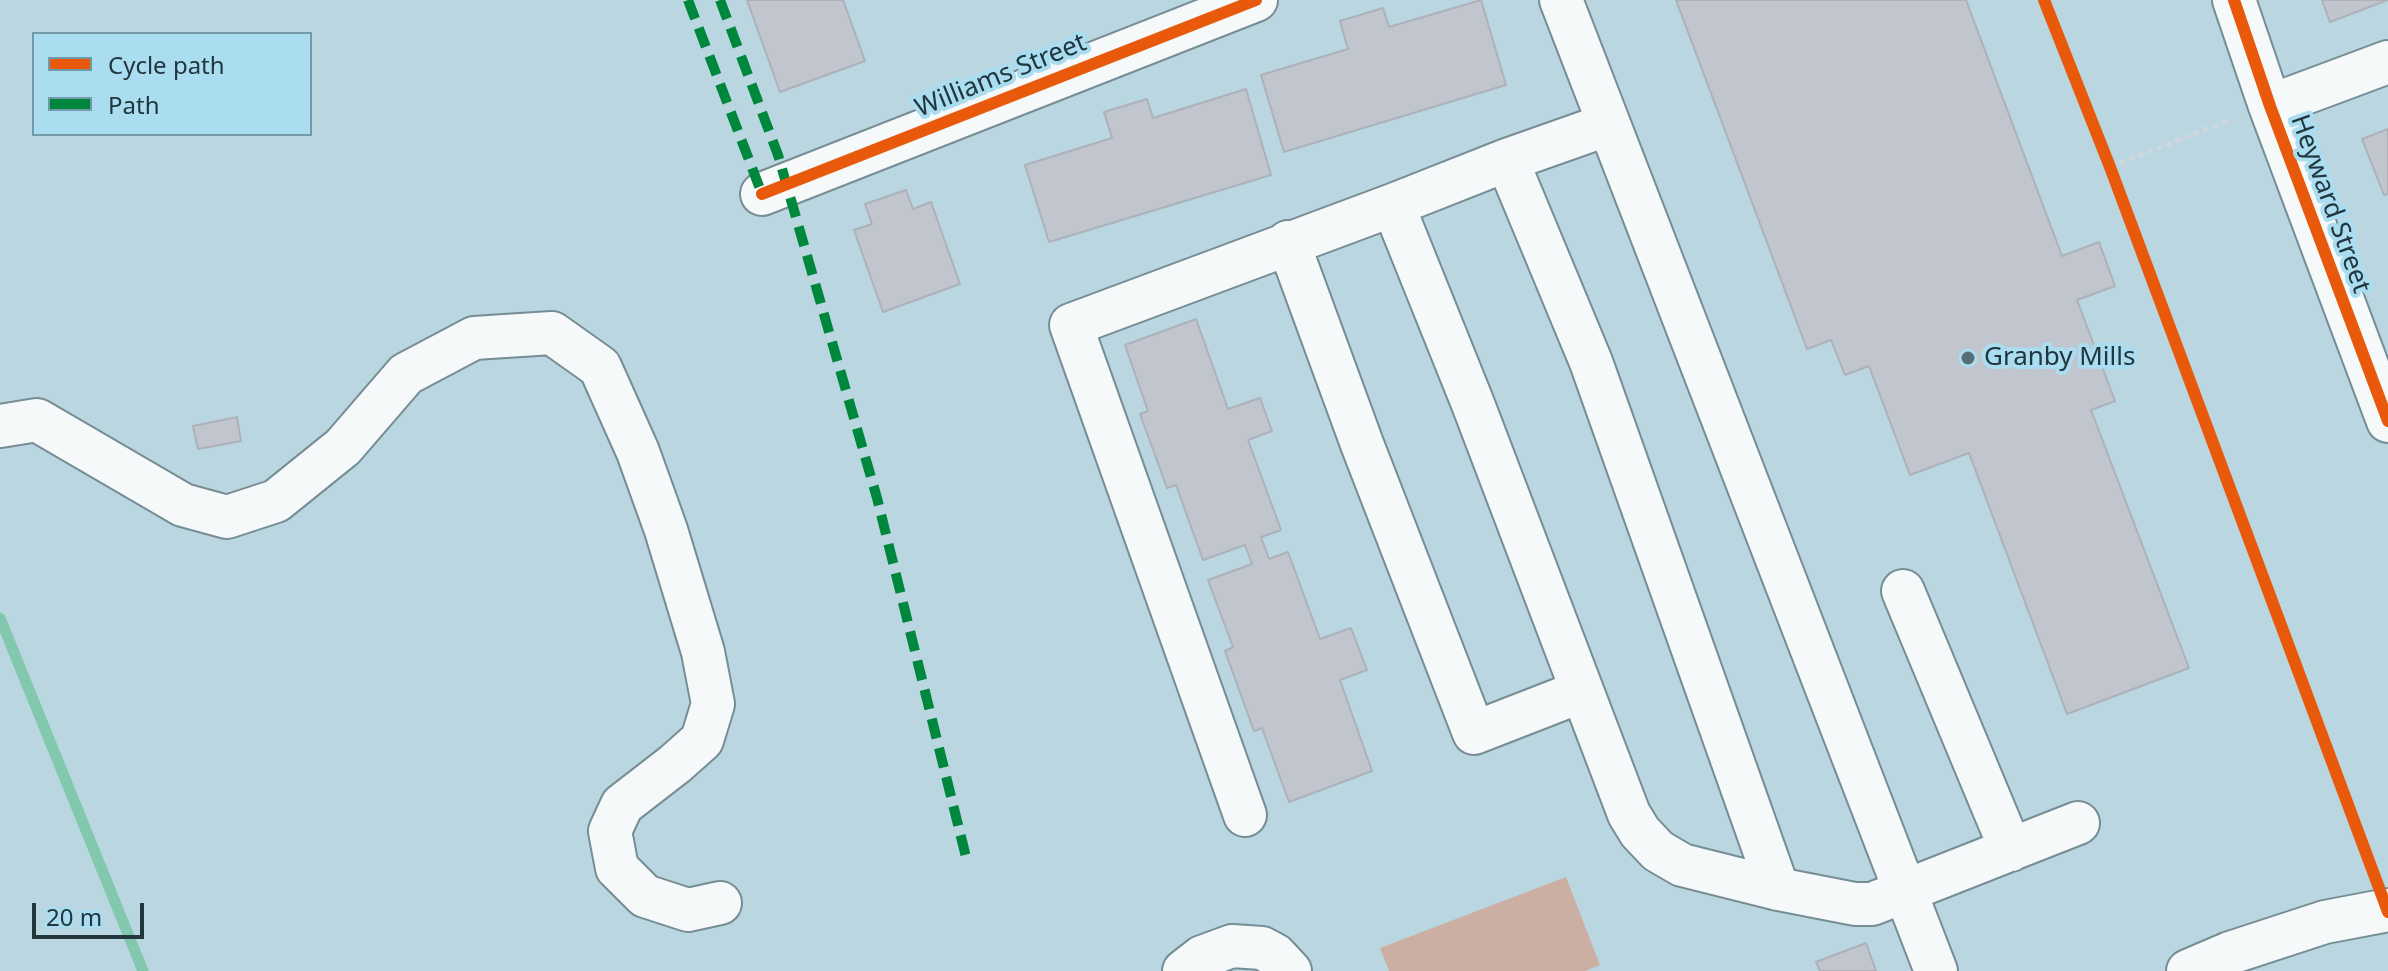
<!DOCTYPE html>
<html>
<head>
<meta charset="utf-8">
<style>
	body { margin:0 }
	#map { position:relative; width:2388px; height:971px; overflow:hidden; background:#bad6e0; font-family:"Noto Sans",sans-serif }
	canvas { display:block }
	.legend { position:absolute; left:32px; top:32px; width:280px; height:104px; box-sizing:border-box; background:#aaddf0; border:2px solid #749aa9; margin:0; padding:10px 14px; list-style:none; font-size:24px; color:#22363e }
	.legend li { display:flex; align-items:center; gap:16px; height:40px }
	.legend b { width:40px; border:2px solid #749aa9 }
	.scale { position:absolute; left:32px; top:903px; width:112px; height:36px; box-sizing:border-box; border:4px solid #22363e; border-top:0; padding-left:10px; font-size:24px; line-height:28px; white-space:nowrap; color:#22363e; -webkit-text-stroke:6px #aaddf0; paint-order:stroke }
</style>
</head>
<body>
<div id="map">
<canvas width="2388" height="971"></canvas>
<ul class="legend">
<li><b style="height:10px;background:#e8590c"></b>Cycle path</li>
<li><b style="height:10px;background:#00873e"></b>Path</li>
</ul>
<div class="scale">20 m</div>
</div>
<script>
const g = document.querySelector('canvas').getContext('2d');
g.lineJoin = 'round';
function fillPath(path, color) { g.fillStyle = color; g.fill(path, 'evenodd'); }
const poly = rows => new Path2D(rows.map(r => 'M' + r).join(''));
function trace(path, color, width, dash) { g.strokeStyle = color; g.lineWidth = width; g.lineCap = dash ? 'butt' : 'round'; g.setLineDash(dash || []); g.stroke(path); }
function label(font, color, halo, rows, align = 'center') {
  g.font = font + ' "Noto Sans",sans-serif'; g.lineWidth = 8; g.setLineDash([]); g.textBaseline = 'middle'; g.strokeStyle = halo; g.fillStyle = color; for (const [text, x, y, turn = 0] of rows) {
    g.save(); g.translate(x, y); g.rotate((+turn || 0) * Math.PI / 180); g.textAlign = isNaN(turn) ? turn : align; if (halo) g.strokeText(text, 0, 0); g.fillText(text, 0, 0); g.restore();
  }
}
fillPath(poly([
	[1566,877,1600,965,1585,971,1389,971,1380,948]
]), '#ccafa3');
trace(poly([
	[0,618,143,971]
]), '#81c8ae', 11);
const building = poly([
	[747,0,843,0,865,61,780,92,747,0],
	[1481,0,1506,85,1284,152,1261,75,1348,49,1340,21,1383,8,1389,27,1481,0],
	[1676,0,1966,0,2062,256,2099,242,2115,286,2077,300,2115,401,2091,410,2189,668,2067,714,1969,453,1910,475,1869,366,1845,375,1831,340,1807,349,1676,0],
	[2322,0,2388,0,2330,22,2322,0],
	[1246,89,1271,175,1049,242,1025,165,1112,138,1104,112,1147,99,1153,118,1246,89],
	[2388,129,2388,194,2384,195,2362,139,2388,129],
	[906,190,913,209,931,202,960,284,883,312,854,230,872,224,865,204,906,190],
	[1196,319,1228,409,1260,398,1272,431,1248,440,1281,530,1261,537,1269,559,1288,552,1320,639,1351,628,1367,670,1340,680,1372,771,1289,802,1262,728,1254,731,1225,651,1233,647,1208,580,1252,564,1245,545,1203,560,1176,485,1167,488,1140,414,1148,411,1125,345,1196,319],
	[237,417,241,441,198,449,193,426,237,417],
	[1866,943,1876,971,1820,971,1816,962,1866,943]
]);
fillPath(building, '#c0c5ce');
trace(building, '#acb1ba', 2);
const minor = poly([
	[1561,0,1936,971],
	[2234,0,2270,106,2388,421],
	[2270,106,2388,62],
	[1507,160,1591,362,1778,889],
	[762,194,1256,0],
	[1393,205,1473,404,1629,814,1640,832,1658,851,1682,865,1778,889,1855,904,1872,904,2078,823],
	[1288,242,1362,444,1474,733,1582,691],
	[0,426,37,420,183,505,227,517,276,501,343,447,406,374,474,338,552,333,600,367,638,452,666,530,703,652,713,704,702,740,675,764,622,805,610,831,617,868,645,896,688,910,720,903],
	[1903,591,2011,850],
	[1245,815,1071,325,1393,205,1507,160,1609,124],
	[1184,971,1202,957,1232,946,1262,948,1275,955,1290,971],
	[2188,971,2230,953,2325,922,2388,910]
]);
trace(minor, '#778d95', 46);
trace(poly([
	[2110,167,2232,119]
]), '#ced7db', 5, [6, 4]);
trace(minor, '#f5f9fa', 42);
trace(poly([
	[688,0,762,194],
	[720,0,778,155,877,498,967,861]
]), '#00873e', 10, [20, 10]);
trace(poly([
	[2044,0,2110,167,2388,912],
	[2234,0,2270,106,2388,421],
	[762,194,1256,0]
]), '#e8590c', 12);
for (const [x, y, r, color] of [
	[1968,358,8,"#576e77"]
]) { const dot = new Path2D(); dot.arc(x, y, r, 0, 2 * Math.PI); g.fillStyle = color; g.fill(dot); trace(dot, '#aaddf0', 3); }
label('26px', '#22363e', '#aaddf0', [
	["Williams Street",1001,76,-22],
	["Heyward Street",2330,204,70]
]);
label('26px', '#22363e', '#aaddf0', [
	["Granby Mills",1984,358]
], 'left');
</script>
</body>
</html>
